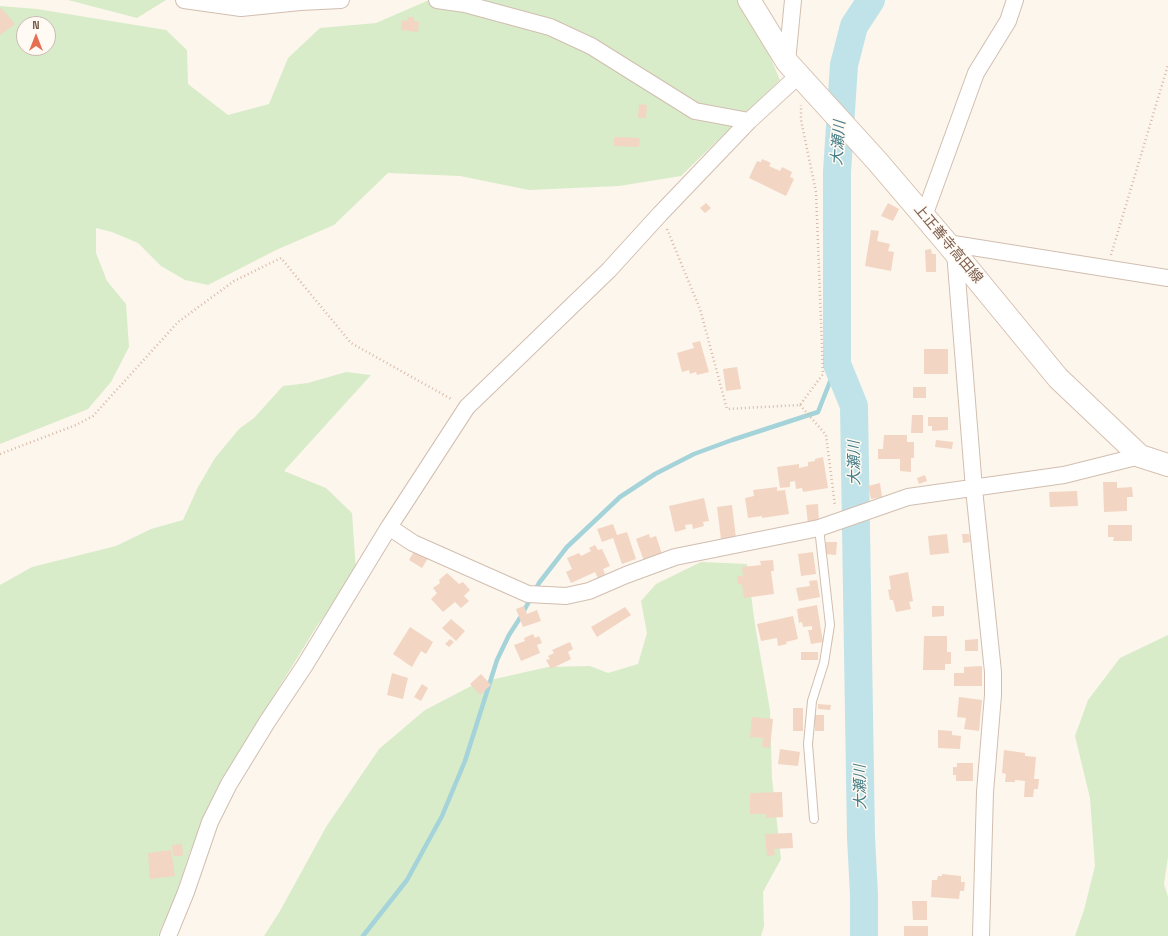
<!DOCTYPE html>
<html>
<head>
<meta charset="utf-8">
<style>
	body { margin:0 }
	#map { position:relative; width:1168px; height:936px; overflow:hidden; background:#fdf6ec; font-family:"Space Grotesk",sans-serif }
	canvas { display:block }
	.north { position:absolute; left:16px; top:16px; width:40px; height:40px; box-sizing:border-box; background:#fffaf3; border:1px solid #cabbb1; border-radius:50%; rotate:0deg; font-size:11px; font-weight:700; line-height:16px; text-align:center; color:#7a5c4d }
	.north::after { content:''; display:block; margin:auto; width:14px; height:18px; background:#e76f51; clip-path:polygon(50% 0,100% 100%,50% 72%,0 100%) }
</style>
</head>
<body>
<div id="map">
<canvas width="1168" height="936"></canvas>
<div class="north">N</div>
</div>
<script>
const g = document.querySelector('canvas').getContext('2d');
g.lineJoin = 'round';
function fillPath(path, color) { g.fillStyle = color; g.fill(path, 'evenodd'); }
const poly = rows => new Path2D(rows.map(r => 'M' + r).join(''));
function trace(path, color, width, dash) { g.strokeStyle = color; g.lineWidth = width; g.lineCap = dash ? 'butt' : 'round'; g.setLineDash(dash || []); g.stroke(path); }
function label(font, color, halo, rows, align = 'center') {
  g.font = font + ' "Space Grotesk","Noto Sans JP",sans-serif'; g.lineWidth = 3; g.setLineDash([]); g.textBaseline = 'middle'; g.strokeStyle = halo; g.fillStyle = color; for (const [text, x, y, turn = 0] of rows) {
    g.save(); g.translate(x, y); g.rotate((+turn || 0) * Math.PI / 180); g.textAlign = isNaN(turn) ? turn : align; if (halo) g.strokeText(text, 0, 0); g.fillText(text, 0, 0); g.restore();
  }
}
fillPath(poly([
	[68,0,166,0,137,18],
	[429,0,746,0,780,80,681,176,619,186,529,190,460,176,388,173,334,225,276,250,208,285,185,280,161,266,138,243,112,232,96,228,96,253,107,281,126,304,129,347,111,382,88,409,0,444,0,6,37,9,166,30,187,50,188,84,228,115,269,104,288,58,320,28,376,23],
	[24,24,48,24,48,48,24,48],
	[346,372,371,375,284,471,326,488,352,513,356,571,317,626,239,752,212,803,190,852,175,897,158,936,0,936,0,585,32,567,116,546,151,529,183,520,198,487,215,458,239,429,254,418,283,386,308,383],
	[701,562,747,564,755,625,770,710,772,778,781,859,763,892,764,926,761,936,264,936,280,911,326,827,379,749,425,710,477,683,548,667,590,666,608,673,638,664,647,633,641,601,656,584],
	[1168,635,1168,857,1164,884,1168,897,1168,936,1075,936,1084,910,1095,866,1090,798,1075,736,1088,700,1120,658]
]), '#d8ecc9');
trace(poly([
	[363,936,407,880,442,816,465,761,497,660,509,635,520,618,539,583,567,547,620,497,655,474,694,454,732,440,818,412,837,364]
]), '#a5d3da', 4.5);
trace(poly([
	[864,936,864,895,861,837,854,406,837,364,837,172,844,65,854,26,871,0]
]), '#bfe3e8', 28);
fillPath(poly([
	[1,8,15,24,0,35,0,9],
	[408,17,414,17,414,21,419,22,418,32,401,30,402,20,407,21],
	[639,104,647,105,646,118,638,118],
	[614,137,640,138,639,147,614,146],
	[762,159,771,163,769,166,780,171,782,167,792,172,790,177,794,179,786,196,749,178,757,161,761,162],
	[706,203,711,208,705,213,700,208],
	[888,203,899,209,893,221,881,216],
	[871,230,879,231,877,241,890,244,888,251,894,252,891,271,865,266],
	[931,249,932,254,936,254,936,272,926,272,925,250],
	[700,341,709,372,697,375,696,372,690,374,689,370,682,372,677,353,694,348,692,343],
	[924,349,948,349,948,374,924,374],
	[737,367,741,389,726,391,723,369],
	[913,387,926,387,926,398,913,398],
	[912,415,923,415,923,433,911,433],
	[928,417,948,417,948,430,932,431,932,426,928,426],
	[884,435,907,435,907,442,914,442,914,458,911,458,911,472,900,471,900,459,878,459,878,449,883,449],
	[936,440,953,442,952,449,935,447],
	[823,457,828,488,803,492,802,488,796,489,795,481,790,482,790,487,780,488,777,467,799,464,799,468,808,466,808,462,815,461,815,459],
	[925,475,927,481,919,484,917,478],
	[1103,482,1117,482,1117,488,1132,487,1133,497,1127,497,1127,511,1104,512],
	[880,483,882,497,871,499,868,486],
	[777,487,777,491,785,490,789,514,762,518,762,516,748,518,745,498,754,496,753,490],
	[1077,491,1078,506,1050,507,1049,492],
	[704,498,709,521,703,522,704,526,693,529,692,524,685,525,686,529,675,532,669,506],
	[818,504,819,524,808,525,806,505],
	[732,505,736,538,721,539,717,507],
	[613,524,617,535,627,532,636,559,622,564,613,538,602,542,597,529],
	[1108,525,1132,525,1132,541,1113,541,1114,537,1108,537],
	[649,534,650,538,656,536,662,554,644,561,636,539],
	[947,534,949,553,930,555,928,536],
	[962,534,969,534,970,542,963,543],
	[826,542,837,542,836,555,825,554],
	[595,545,598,550,602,549,610,566,603,569,605,574,598,578,595,572,571,583,566,572,572,569,567,558,579,553,581,556,591,551,589,548],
	[416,548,430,555,422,568,409,560],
	[813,552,816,574,801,576,798,554],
	[773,560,774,571,771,571,774,594,744,598,742,584,738,584,737,576,743,576,742,567,761,565,760,561],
	[908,572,913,601,909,602,911,609,896,612,893,600,890,600,888,590,891,589,889,576],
	[447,573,459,584,463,582,470,590,464,596,469,601,461,608,455,602,443,612,431,599,437,593,433,588,440,583,439,580],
	[817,580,820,597,799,601,796,588,810,586,809,581],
	[817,605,823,642,811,644,808,630,812,630,812,626,803,627,802,622,799,623,797,609],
	[524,606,527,614,537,610,541,621,523,627,516,609],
	[932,606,944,606,944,616,932,617],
	[625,607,631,615,597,637,591,627],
	[793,616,798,639,786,642,787,644,778,646,777,638,761,641,757,624],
	[451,619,465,631,456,641,442,628],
	[410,627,433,642,426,654,421,651,412,667,393,654],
	[533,634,535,638,539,636,542,643,537,645,540,653,521,661,514,645,525,641,524,638],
	[924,636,947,636,947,652,951,652,951,664,945,664,945,670,923,670],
	[450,639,454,642,449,647,445,644],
	[978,639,978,651,965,651,965,640],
	[570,642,573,649,568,652,571,659,551,669,546,660,550,659,548,656,554,653,552,650],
	[801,652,818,652,818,660,801,660],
	[982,666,982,686,954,686,954,673,964,673,964,667],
	[392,673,408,678,403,699,387,695],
	[481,674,491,685,480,695,470,684],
	[422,684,428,688,421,701,414,697],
	[959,697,982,700,979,731,964,729,966,718,957,717],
	[818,704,831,705,830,710,818,709],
	[793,708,803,708,803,731,793,731],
	[815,715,824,715,824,731,815,731],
	[752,717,773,719,770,748,762,747,763,738,750,737],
	[938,730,952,731,952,735,961,736,960,749,938,748],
	[780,749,800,752,798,766,778,764],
	[1004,750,1025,753,1025,756,1036,757,1034,779,1039,779,1038,789,1034,789,1033,797,1024,797,1025,781,1015,780,1015,782,1005,782,1006,774,1002,773],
	[957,763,973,763,973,781,956,781,956,775,953,775,953,767,957,767],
	[782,792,783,817,766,818,766,814,750,814,750,793],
	[792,833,793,848,774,849,775,855,767,856,765,834],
	[182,844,183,856,173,856,172,845],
	[171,850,175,876,150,879,148,853],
	[942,874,961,876,961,882,965,882,964,891,960,891,959,899,931,897,932,880,937,880,938,876,942,876],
	[912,901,927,901,927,920,913,920],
	[904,926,928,926,928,936,904,936]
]), '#f3d5c3');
const lane = poly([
	[814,819,808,744,812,701,824,663,830,625,819,528]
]);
const street = poly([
	[184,0,241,8,300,2,341,0],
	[437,0,465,4,550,27,591,46,695,111,749,121],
	[787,62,793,0],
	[924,216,976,73,1008,21,1015,0],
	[947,243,1168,278],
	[955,252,974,489,993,672,993,695,985,792,981,936],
	[389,527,413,543,528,594,566,596,589,591,626,575,675,557,819,528,908,497,1064,475,1140,456],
	[168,936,186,892,210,822,229,784,267,722,305,665,389,527,467,407,609,270,660,214,749,121,799,75]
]);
const secondary = poly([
	[749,0,787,62,877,161,947,243,1058,378,1140,456,1168,465]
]);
trace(lane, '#d1beb0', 10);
trace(street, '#d1beb0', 18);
trace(secondary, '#d6c0b0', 24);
trace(poly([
	[667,229,700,309,727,409,800,405,823,374,816,192,801,120,801,105],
	[1111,255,1168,65],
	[800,405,826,435,835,506],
	[0,454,76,425,93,416,178,322,234,281,281,258,351,343,453,400]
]), '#d9b8a5', 2.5, [1, 3]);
trace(lane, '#fff', 8);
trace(street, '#fff', 16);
trace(secondary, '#fff', 22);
label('14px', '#7a5c4d', '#fffaf3', [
	["上正善寺高田線",948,244,50]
]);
label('italic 15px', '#437c86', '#fffaf3', [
	["大瀬川",839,143,-86],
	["大瀬川",855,463,-91],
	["大瀬川",861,787,-91]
]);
</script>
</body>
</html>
